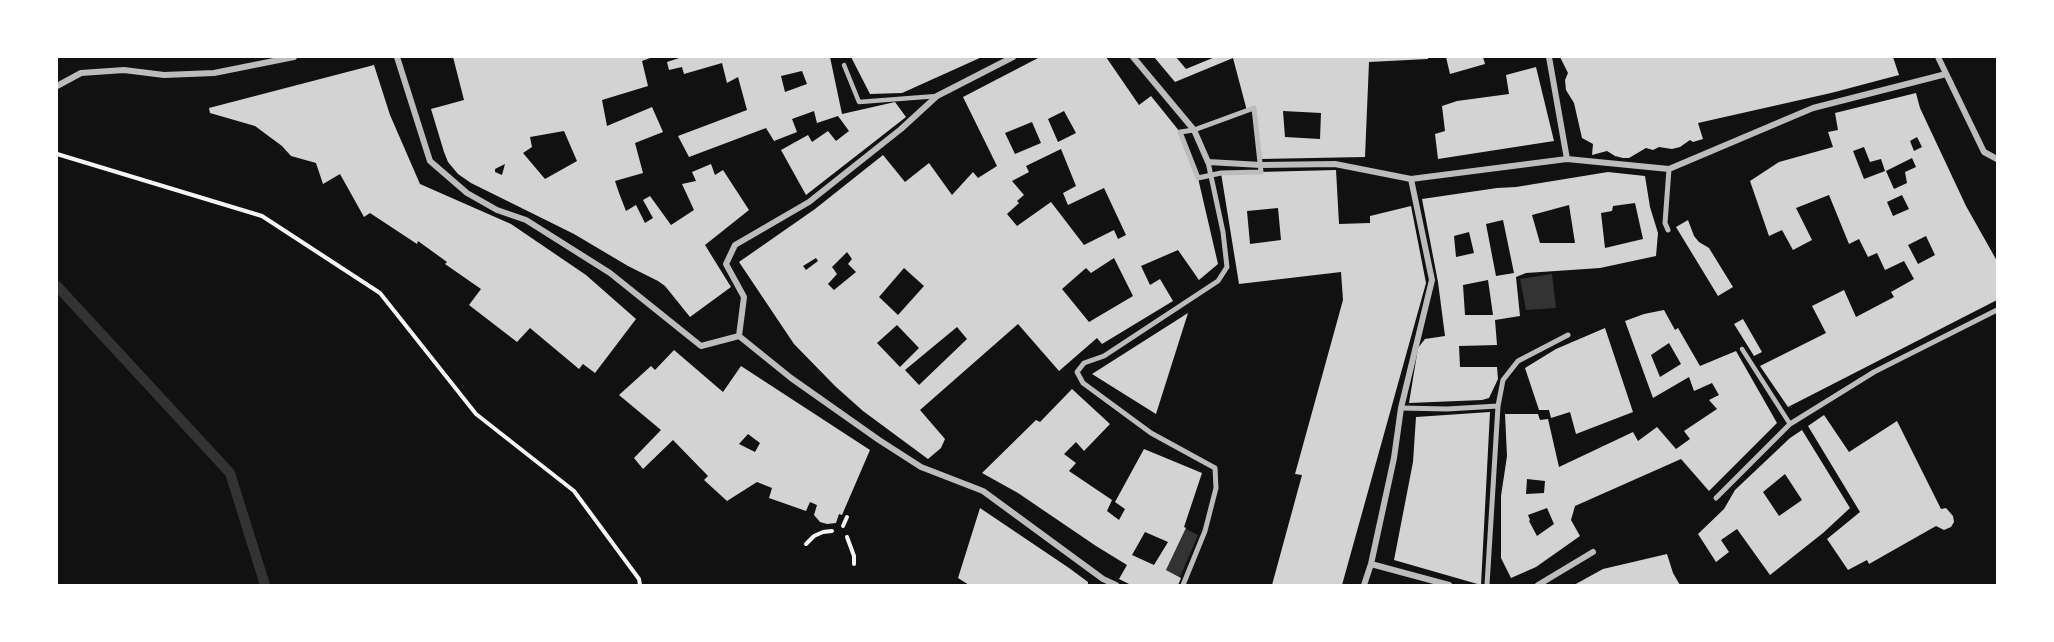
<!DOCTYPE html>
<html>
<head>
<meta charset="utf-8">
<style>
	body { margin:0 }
	#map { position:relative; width:2054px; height:642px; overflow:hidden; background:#111; font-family:Quicksand,sans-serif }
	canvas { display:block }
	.frame { position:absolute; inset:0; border:58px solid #fff; pointer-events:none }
</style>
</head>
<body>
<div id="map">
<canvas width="2054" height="642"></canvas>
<div class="frame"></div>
</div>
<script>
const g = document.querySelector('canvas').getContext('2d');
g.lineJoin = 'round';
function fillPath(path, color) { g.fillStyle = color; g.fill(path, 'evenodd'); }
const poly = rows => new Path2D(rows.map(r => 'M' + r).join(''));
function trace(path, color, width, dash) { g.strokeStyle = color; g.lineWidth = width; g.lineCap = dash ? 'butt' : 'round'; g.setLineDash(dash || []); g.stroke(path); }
fillPath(poly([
	[1552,274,1556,308,1526,310,1520,279],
	[1186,529,1198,535,1180,577,1166,570]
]), '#333');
trace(poly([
	[57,286,230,473,265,585]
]), '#333', 10);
fillPath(poly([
	[453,57,653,57,642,61,648,86,602,100,607,126,652,107,663,132,635,143,643,173,615,181,619,193,626,211,636,205,645,223,653,218,643,200,650,196,671,225,694,210,682,184,696,181,692,172,711,164,715,175,723,170,749,210,705,245,731,287,690,317,665,286,658,281,628,266,574,234,471,183,458,174,448,162,444,152,431,109,464,100],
	[564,131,577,161,545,179,523,153,532,147,530,137],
	[505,164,502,175,495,172,495,169],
	[682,57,830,57,842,114,895,102,906,117,806,195,781,150,808,135,812,142,828,131,836,141,849,131,838,116,817,123,814,111,792,119,797,132,774,141,766,128,689,157,678,136,747,110,738,77,727,83,722,63,684,74,682,67,669,70,667,62],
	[802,71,807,84,785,92,781,76],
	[851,57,982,57,902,93,870,94],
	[1040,57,1106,57,1139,105,1151,96,1180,132,1198,178,1218,264,1199,280,1178,250,1141,266,1150,285,1160,279,1173,301,1102,344,1097,338,1059,371,1018,324,920,410,945,439,941,448,928,459,863,411,835,386,794,344,739,262,815,209,883,155,905,182,929,163,952,195,973,172,978,178,997,166,963,97],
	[1064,111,1076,133,1058,142,1048,119],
	[1032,122,1041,143,1015,154,1005,133],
	[1061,149,1076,186,1063,193,1068,205,1104,188,1126,235,1118,239,1114,230,1084,245,1051,202,1017,226,1007,214,1019,203,1017,201,1024,195,1012,181,1029,172,1026,166],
	[847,252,852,259,848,264,856,272,834,290,828,284,837,274,832,267],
	[816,258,818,261,806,270,803,266],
	[1114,258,1133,296,1089,322,1062,289,1086,268,1091,273],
	[904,268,924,286,898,315,879,297],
	[897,325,919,348,900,367,877,343],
	[957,327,967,339,919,385,905,370],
	[1154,57,1176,57,1186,69,1215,57,1428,57,1428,59,1369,62,1365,157,1260,159,1254,108,1247,111,1233,58,1175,82],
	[1283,111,1321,113,1320,139,1285,137],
	[1446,57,1483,57,1485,64,1450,74],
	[1560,57,1893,57,1899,75,1831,93,1698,123,1703,139,1693,142,1690,140,1680,147,1672,149,1659,147,1653,150,1646,148,1629,158,1623,158,1615,156,1607,151,1592,155,1593,144,1582,138,1574,103,1566,90,1565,80,1568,73],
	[374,65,390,115,420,184,511,224,586,275,636,319,595,373,583,364,579,369,530,328,517,342,469,305,481,289,445,264,447,262,418,241,417,244,370,213,364,217,340,174,323,184,316,163,291,156,282,146,255,126,210,113,209,108],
	[1536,67,1554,141,1438,159,1435,134,1445,131,1442,106,1457,101,1509,94,1506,75],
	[1916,93,1920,108,1966,206,1997,261,1997,300,1788,407,1760,366,1826,333,1812,306,1844,290,1856,317,1894,297,1891,292,1914,279,1904,261,1885,270,1877,253,1868,257,1859,239,1849,244,1829,195,1796,208,1812,240,1793,250,1782,230,1769,236,1750,181,1779,162,1833,147,1828,132,1838,130,1835,113],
	[1917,137,1922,147,1914,151,1910,141],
	[1864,147,1870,162,1881,159,1885,171,1864,179,1853,151],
	[1912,158,1916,167,1905,172,1907,183,1894,189,1886,171],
	[1902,195,1909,209,1893,216,1887,202],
	[1926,236,1935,255,1918,264,1908,245],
	[1336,170,1339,224,1370,223,1370,216,1411,206,1426,283,1342,585,1272,585,1302,475,1295,474,1343,300,1341,272,1239,284,1221,173],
	[1278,208,1281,240,1250,244,1247,211],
	[1608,172,1645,176,1650,207,1658,233,1656,256,1600,268,1526,273,1516,277,1520,316,1495,320,1497,345,1459,346,1460,367,1497,367,1498,379,1489,398,1482,400,1409,403,1418,348,1425,339,1445,336,1438,282,1422,199,1497,188,1516,187],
	[1635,203,1643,239,1605,248,1601,213,1612,211,1613,206],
	[1569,205,1575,243,1540,243,1532,215],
	[1503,220,1514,273,1496,276,1486,224],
	[1469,232,1474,253,1456,257,1454,236],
	[1488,280,1493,315,1465,315,1463,285],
	[1688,220,1694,236,1699,242,1709,248,1733,287,1718,296,1676,227],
	[1664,310,1675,330,1678,328,1700,366,1736,351,1777,423,1709,491,1681,459,1575,506,1571,520,1580,536,1536,567,1511,578,1501,558,1501,496,1507,456,1505,414,1538,414,1540,420,1548,419,1559,467,1633,432,1638,441,1657,427,1676,449,1690,439,1684,431,1717,409,1709,400,1719,395,1712,383,1694,391,1689,377,1653,398,1625,321,1644,314],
	[1669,343,1681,364,1660,377,1651,355],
	[1527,479,1545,481,1544,493,1526,494],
	[1547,508,1554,524,1537,536,1529,521,1530,520,1528,515],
	[1188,313,1156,414,1092,374],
	[1743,319,1762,352,1754,356,1734,324],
	[1605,328,1633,412,1576,434,1570,412,1551,418,1549,410,1539,410,1525,368,1556,349],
	[674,350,723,392,741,366,870,450,842,515,839,514,836,523,827,524,820,522,814,515,817,505,810,502,806,511,769,498,772,488,757,482,727,501,704,480,708,476,673,440,643,469,634,458,661,430,619,395,651,366,655,370],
	[748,434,760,443,755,452,739,444],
	[1072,389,1110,424,1084,451,1076,442,1064,454,1076,463,1069,471,1112,500,1107,511,1119,520,1125,509,1115,502,1144,449,1202,473,1184,527,1186,528,1166,570,1181,578,1178,585,1131,585,1119,579,1127,565,1096,546,1018,493,982,473,1036,420,1040,422],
	[1145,532,1168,542,1154,565,1132,555],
	[1490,412,1481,585,1394,560,1413,462,1416,417],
	[1824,415,1849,452,1897,421,1941,509,1946,508,1953,516,1954,522,1951,527,1944,530,1936,526,1869,564,1867,560,1848,570,1827,539,1860,512,1808,426],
	[1802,430,1850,508,1823,533,1770,575,1737,529,1721,540,1729,552,1716,562,1698,534,1724,509,1735,490,1790,438],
	[1785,474,1802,500,1779,516,1763,492],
	[980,508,1069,568,1088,582,1088,585,969,585,958,578],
	[1667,554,1673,573,1680,585,1574,585,1603,569]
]), '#d3d3d3');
trace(poly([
	[57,154,262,216,380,293,476,414,574,491,639,579,640,585],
	[843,526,847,517],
	[847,537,854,556,854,564],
	[806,544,814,536,823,532,832,531]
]), '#f5f5f5', 4);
trace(poly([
	[844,65,859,102,937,96],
	[1742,349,1790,424]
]), '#bcbcbc', 4.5);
trace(poly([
	[1254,108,1261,172,1221,173,1198,178,1180,132,1194,130,1254,108],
	[1668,230,1665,223,1669,169],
	[1401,408,1447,409,1498,406],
	[1716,498,1790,424,1874,372,1997,310],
	[1183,585,1205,531,1216,488,1215,468,1151,433,1083,383,1077,372,1084,363,1104,356,1218,281,1227,267,1223,232,1208,162],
	[1487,585,1498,406,1503,380,1518,361,1568,335]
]), '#bcbcbc', 5);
trace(poly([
	[397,57,430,161,467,193,497,210,526,220,610,273,701,346,739,336],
	[1133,57,1194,130,1208,162,1261,165,1335,164,1411,179,1567,159,1669,169,1813,108,1946,74],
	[1549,57,1567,159],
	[1938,57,1984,152,1997,159],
	[57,86,81,73,124,70,164,75,214,73,294,57],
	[739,336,791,378,879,440,921,467,983,491,1103,579,1116,585],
	[739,336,744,297,726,264,735,245,809,202,901,129,937,96,1013,57],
	[1371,564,1449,585],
	[1364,585,1371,564,1394,458,1401,408,1432,280,1411,179],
	[1538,585,1593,552]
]), '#bcbcbc', 6);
</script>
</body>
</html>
